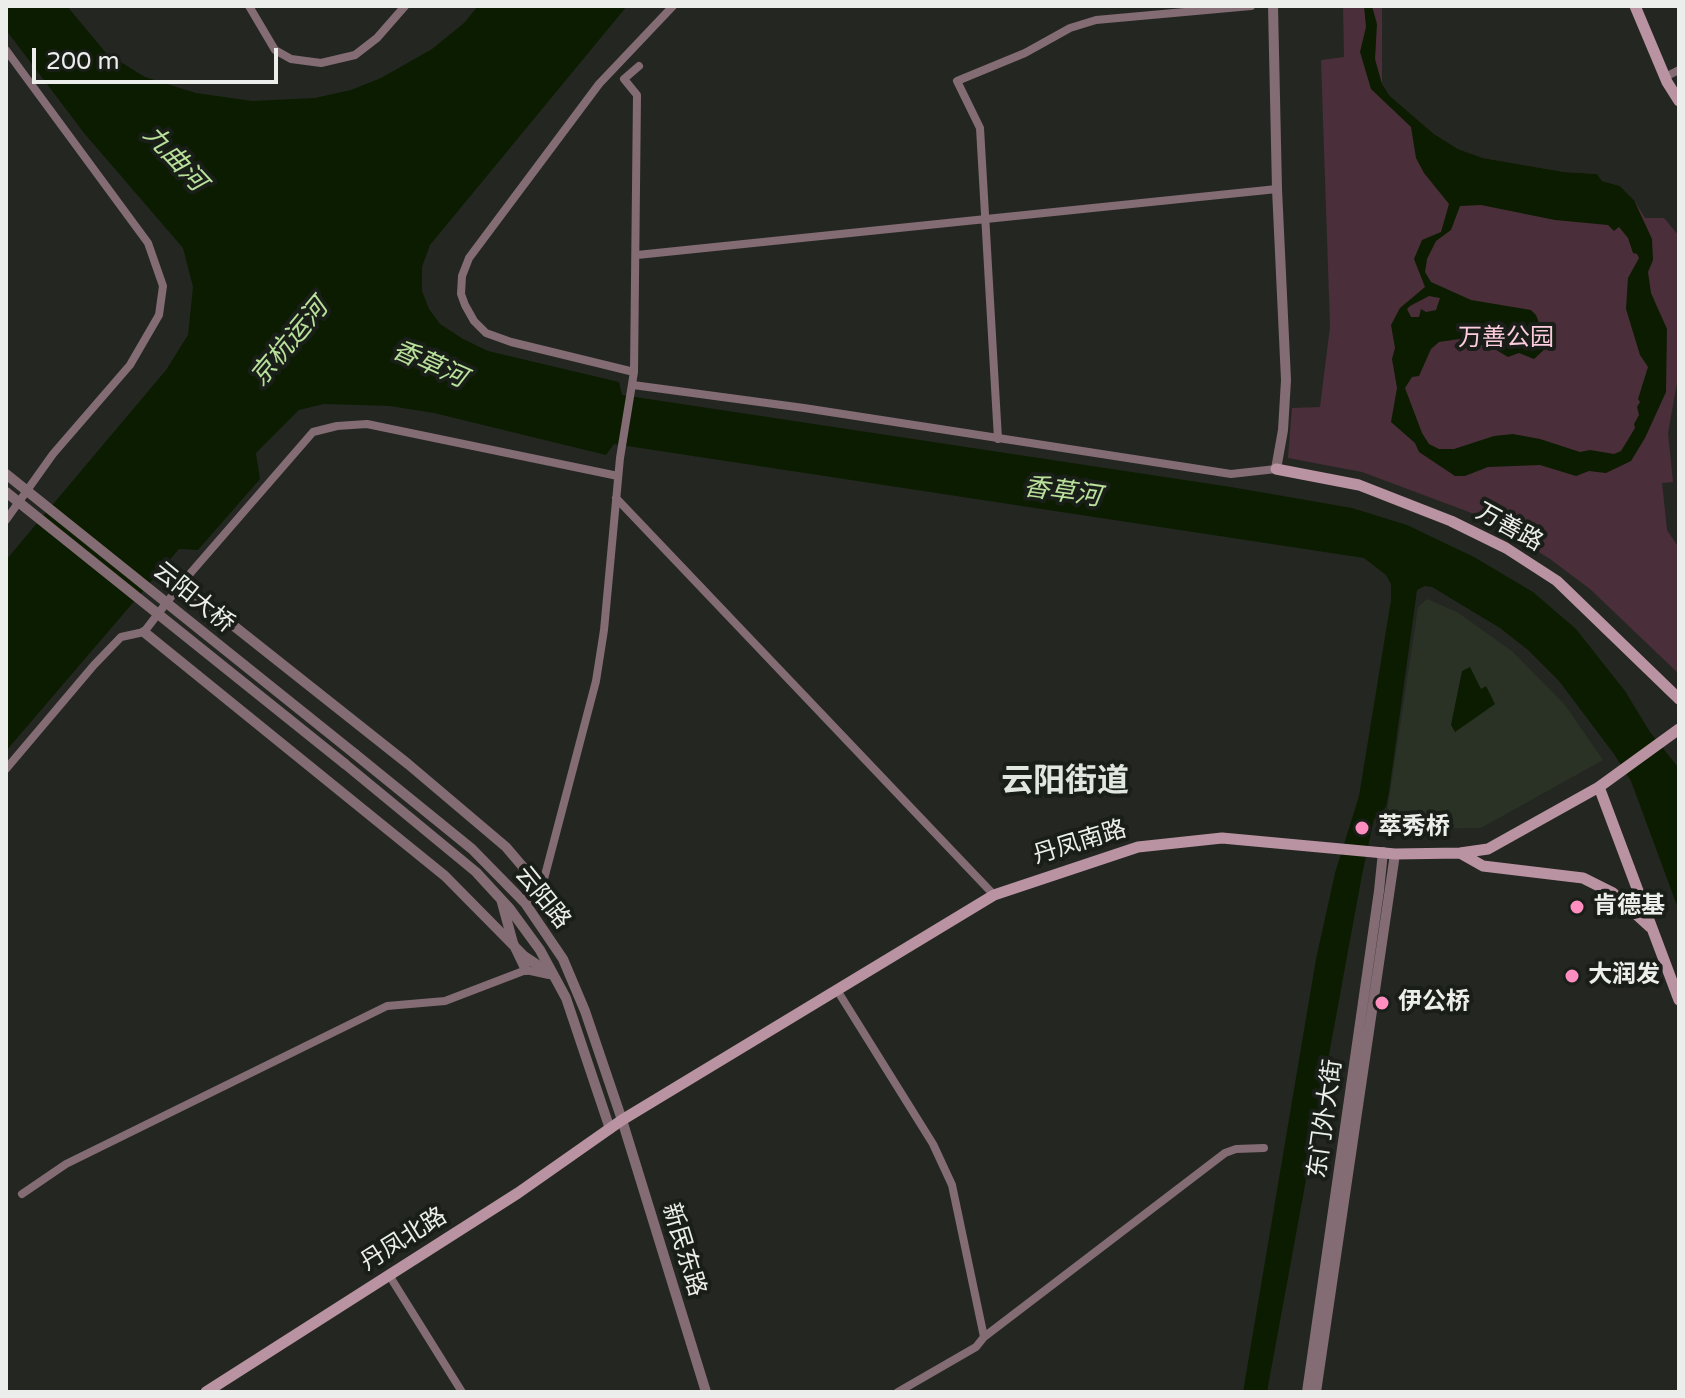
<!DOCTYPE html>
<html>
<head>
<meta charset="utf-8">
<style>
	body { margin:0 }
	#map { position:relative; width:1685px; height:1398px; overflow:hidden; background:#242721; font-family:"Varela Round",sans-serif }
	canvas { display:block }
	.frame { position:absolute; inset:0; border:8px solid #ebeeea; pointer-events:none }
	.scale { position:absolute; left:32px; top:48px; width:246px; height:36px; box-sizing:border-box; border:4px solid #ebeeea; border-top:0; padding-left:10px; font-size:24px; line-height:28px; white-space:nowrap; color:#ebeeea; -webkit-text-stroke:6px #1a1e18; paint-order:stroke }
</style>
</head>
<body>
<div id="map">
<canvas width="1685" height="1398"></canvas>
<div class="frame"></div>
<div class="scale">200 m</div>
</div>
<script>
const g = document.querySelector('canvas').getContext('2d');
g.lineJoin = 'round';
function fillPath(path, color) { g.fillStyle = color; g.fill(path, 'evenodd'); }
const poly = rows => new Path2D(rows.map(r => 'M' + r).join(''));
function trace(path, color, width, dash) { g.strokeStyle = color; g.lineWidth = width; g.lineCap = dash ? 'butt' : 'round'; g.setLineDash(dash || []); g.stroke(path); }
function label(font, color, halo, rows, align = 'center') {
  g.font = font + ' "Varela Round","Noto Sans SC",sans-serif'; g.lineWidth = 8; g.setLineDash([]); g.textBaseline = 'middle'; g.strokeStyle = halo; g.fillStyle = color; for (const [text, x, y, turn = 0] of rows) {
    g.save(); g.translate(x, y); g.rotate((+turn || 0) * Math.PI / 180); g.textAlign = isNaN(turn) ? turn : align; if (halo) g.strokeText(text, 0, 0); g.fillText(text, 0, 0); g.restore();
  }
}
fillPath(poly([
	[1427,599,1457,612,1512,651,1565,705,1603,760,1481,828,1391,829,1392,821,1386,819,1418,607]
]), '#2a3125');
fillPath(poly([
	[1343,6,1382,6,1382,84,1390,96,1434,134,1458,149,1483,158,1564,172,1597,174,1602,181,1620,186,1634,200,1645,218,1664,218,1679,236,1679,372,1668,433,1673,482,1662,483,1667,530,1679,548,1679,674,1590,589,1550,559,1485,518,1362,472,1288,458,1292,408,1320,407,1330,327,1321,60,1344,57]
]), '#4a2e3a');
fillPath(poly([
	[6,6,67,6,106,53,145,77,196,93,252,101,315,98,351,90,381,78,432,49,464,23,478,6,627,6,430,245,422,267,422,291,429,309,440,324,463,339,488,351,619,382,622,395,1231,487,1352,508,1407,525,1474,557,1533,592,1576,629,1625,691,1650,732,1678,767,1679,911,1631,781,1614,754,1559,681,1528,650,1500,628,1432,587,1425,586,1417,590,1389,792,1386,807,1374,819,1362,875,1267,1392,1243,1392,1316,959,1335,873,1359,796,1391,600,1391,584,1386,575,1364,558,614,444,606,455,434,413,390,406,324,404,299,410,256,453,260,479,198,550,179,549,6,751,6,560,166,370,188,335,193,287,183,248,84,133,6,30],
	[1364,6,1372,6,1377,24,1375,59,1382,84,1390,96,1434,134,1458,149,1483,158,1564,172,1597,174,1602,181,1620,186,1634,200,1652,239,1653,260,1648,272,1651,293,1667,329,1666,392,1645,438,1631,461,1606,473,1589,471,1576,476,1540,465,1488,467,1465,476,1455,476,1419,452,1415,443,1391,422,1397,388,1392,359,1395,348,1391,325,1400,308,1425,287,1414,259,1422,240,1441,232,1449,204,1424,173,1416,158,1411,127,1371,89,1360,52,1366,27],
	[1481,205,1555,220,1608,225,1614,231,1619,227,1628,238,1633,253,1637,254,1639,258,1628,278,1626,309,1640,355,1648,367,1638,399,1640,402,1637,407,1639,415,1634,424,1635,428,1621,451,1614,454,1590,450,1580,452,1540,439,1513,434,1494,436,1454,449,1439,449,1429,444,1422,433,1405,388,1412,377,1419,376,1431,349,1439,342,1459,339,1493,348,1508,357,1519,353,1534,359,1548,346,1536,315,1531,310,1471,300,1431,282,1425,272,1427,259,1436,241,1451,230,1460,206],
	[1429,296,1440,298,1436,310,1426,312,1421,309,1419,317,1411,317,1407,309,1410,306],
	[1470,667,1481,689,1486,686,1495,704,1455,732,1451,725,1462,671]
]), '#0c1c00');
trace(poly([
	[249,6,275,50,291,59,321,63,355,55,377,38,405,6],
	[6,50,148,243,163,286,159,315,130,365,53,454,6,520],
	[1665,77,1679,70],
	[637,255,1277,189],
	[634,372,511,342,486,333,474,321,465,305,461,294,462,276,469,258,599,84,673,6],
	[633,385,804,408,1231,474,1276,469],
	[998,439,980,128,957,81,1025,53,1070,28,1096,20,1251,6],
	[616,498,994,895],
	[6,769,94,665,121,637,144,632,181,584,313,432,337,426,367,424,618,476],
	[529,907,544,879,596,681,604,630,620,458,634,372,637,95,624,79,639,66],
	[837,990,933,1144,952,1185,984,1337,976,1347,898,1392],
	[22,1194,66,1164,387,1006,445,1001,526,970,549,975],
	[389,1275,462,1392],
	[984,1337,1225,1153,1236,1149,1264,1148]
]), '#846c75', 8);
trace(poly([
	[1273,6,1277,189,1286,380,1283,430,1276,469],
	[181,584,408,764,506,847,540,887],
	[144,632,445,876,524,956,554,976],
	[355,754,472,849,525,903,563,959,585,1011,622,1120,706,1392],
	[345,764,476,872,510,909,540,950,566,998,610,1129],
	[501,899,513,943,526,970],
	[1307,1392,1379,891,1383,852],
	[1316,1392,1395,854]
]), '#846c75', 10);
trace(poly([
	[1635,6,1667,82,1679,101],
	[1276,469,1359,485,1451,521,1506,548,1557,581,1679,699],
	[1599,787,1679,1000],
	[1460,853,1483,866,1583,878,1613,893,1650,927],
	[206,1392,518,1193,622,1120,994,895,1138,847,1222,838,1395,854,1460,853,1488,849,1599,787,1679,729]
]), '#b993a2', 11);
trace(poly([
	[6,474,355,754],
	[6,492,345,764]
]), '#846c75', 10);
for (const [x, y, r, color] of [
	[1362,828,8,"#fd8ebf"],
	[1577,907,8,"#fd8ebf"],
	[1572,976,8,"#fd8ebf"],
	[1382,1003,8,"#fd8ebf"]
]) { const dot = new Path2D(); dot.arc(x, y, r, 0, 2 * Math.PI); g.fillStyle = color; g.fill(dot); trace(dot, '#1a1e18', 3); }
label('24px', '#fccbde', '#1a1e18', [
	["万善公园",1506,339]
]);
label('24px', '#ebeeea', '#1a1e18', [
	["万善路",1509,528,29],
	["云阳大桥",193,598,39],
	["丹凤南路",1080,843,-17],
	["云阳路",542,898,51],
	["东门外大街",1326,1119,-82],
	["丹凤北路",404,1240,-32],
	["新民东路",683,1250,73]
]);
label('bold 24px', '#ebeeea', '#1a1e18', [
	["萃秀桥",1378,828],
	["肯德基",1593,907],
	["大润发",1588,976],
	["伊公桥",1398,1003]
], 'left');
label('italic 26px', '#b9e19b', '#1a1e18', [
	["九曲河",174,159,47],
	["京杭运河",290,343,-50],
	["香草河",429,365,24],
	["香草河",1062,493,8]
]);
label('bold 32px', '#e1e6de', '#1a1e18', [
	["云阳街道",1065,783]
]);
</script>
</body>
</html>
